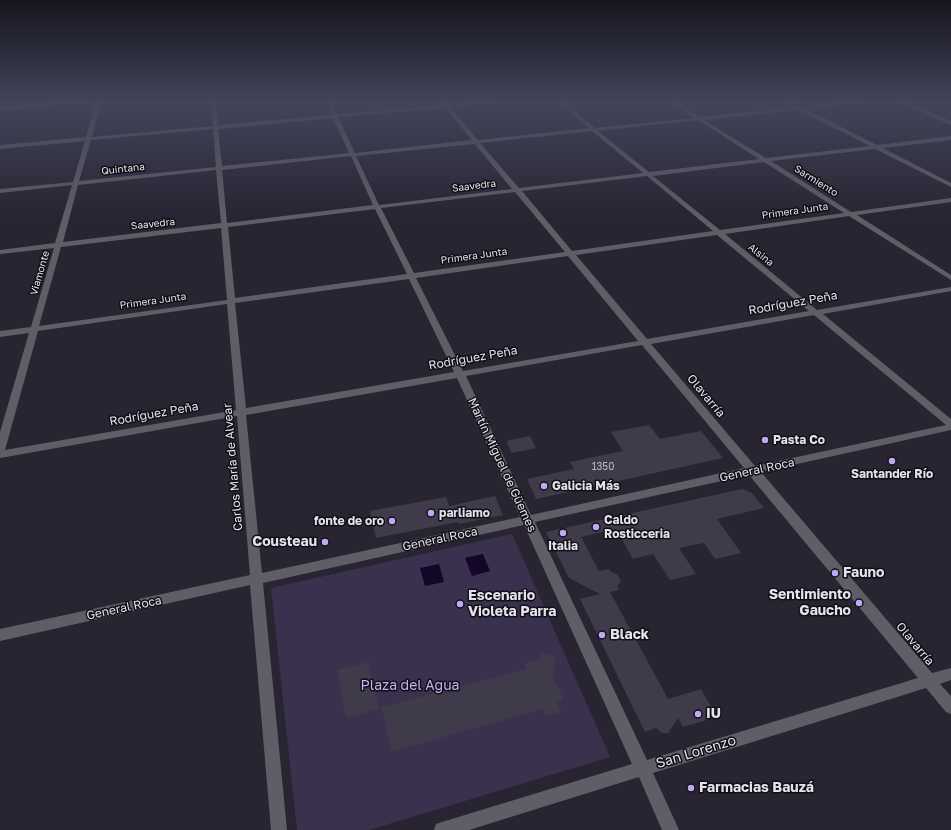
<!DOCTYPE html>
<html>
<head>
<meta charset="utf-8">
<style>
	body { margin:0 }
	canvas { display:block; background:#282432 }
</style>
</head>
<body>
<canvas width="951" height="830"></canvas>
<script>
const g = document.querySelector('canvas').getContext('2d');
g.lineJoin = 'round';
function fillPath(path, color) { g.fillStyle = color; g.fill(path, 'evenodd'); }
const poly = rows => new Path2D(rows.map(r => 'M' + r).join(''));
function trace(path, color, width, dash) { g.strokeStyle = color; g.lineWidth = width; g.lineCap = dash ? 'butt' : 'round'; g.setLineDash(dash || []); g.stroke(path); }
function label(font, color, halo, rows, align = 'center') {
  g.font = font + ' "Golos Text",sans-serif'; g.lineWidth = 3; g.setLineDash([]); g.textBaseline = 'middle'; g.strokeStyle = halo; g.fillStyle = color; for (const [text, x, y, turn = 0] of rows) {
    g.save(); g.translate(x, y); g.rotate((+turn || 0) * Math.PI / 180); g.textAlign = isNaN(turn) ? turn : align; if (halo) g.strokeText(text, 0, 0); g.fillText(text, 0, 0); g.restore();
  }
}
fillPath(poly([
	[512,534,610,757,369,830,297,830,271,588]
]), '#3a314f');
fillPath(poly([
	[483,554,490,571,472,576,465,558],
	[439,564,444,582,425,586,420,568]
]), '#140629');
fillPath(poly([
	[649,425,660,439,701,431,723,458,536,499,527,479,574,469,570,462,623,451,611,432],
	[530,436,536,448,512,453,506,441],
	[742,489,752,493,764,508,717,519,741,553,715,559,704,543,679,548,696,574,670,580,653,554,633,559,616,529,581,537,599,571,609,569,611,572,618,575,621,582,617,586,619,590,610,592,668,699,701,689,717,717,683,727,678,718,668,733,662,733,656,728,645,732,580,599,600,594,569,578,546,532],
	[495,496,503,515,459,524,458,522,376,538,370,511,446,497,449,506],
	[540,652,556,656,553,676,564,700,557,702,561,712,546,716,543,709,391,752,382,707,526,669,524,664,539,659],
	[368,662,379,709,346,718,337,670]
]), '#3f3b4a');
fillPath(poly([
	[73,101,96,101,0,111,0,107,73,101],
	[96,101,101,101,92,137,213,126,211,101,215,101,218,125,332,115,326,101,331,101,337,114,443,105,440,101,445,101,447,104,502,101,450,107,478,140,589,128,557,101,562,101,595,128,694,118,669,101,675,101,700,117,794,107,784,101,790,101,801,107,852,101,871,101,806,109,877,145,951,136,951,140,883,148,951,183,951,187,875,149,771,161,851,212,951,198,951,202,857,215,951,275,951,280,849,216,725,234,817,310,951,287,951,291,823,314,951,419,951,430,761,472,932,673,951,668,951,680,940,684,951,696,951,714,946,712,926,688,653,773,679,830,662,830,639,777,469,830,434,830,436,824,442,822,632,764,524,525,263,583,287,830,271,830,250,585,0,641,0,629,250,575,237,416,0,458,0,432,29,333,0,337,0,331,31,327,54,248,0,254,0,250,55,243,72,185,0,193,0,189,73,182,85,141,0,149,0,145,86,137,96,101],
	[445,108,472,140,355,153,338,117,445,108],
	[799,110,870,146,766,158,704,120,799,110],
	[333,118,349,153,222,166,218,129,333,118],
	[698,120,759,159,649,172,598,131,698,120],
	[213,129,216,167,79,181,91,140,213,129],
	[592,131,643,173,519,188,480,143,592,131],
	[475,144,512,189,379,205,356,156,475,144],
	[351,156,373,205,227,223,222,170,351,156],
	[764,162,844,213,720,230,653,176,764,162],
	[216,170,221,223,63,242,78,185,216,170],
	[647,176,713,231,572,251,522,191,647,176],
	[515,192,565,252,414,273,381,208,515,192],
	[375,209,407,274,235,298,228,227,375,209],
	[221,228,227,300,39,326,61,247,221,228],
	[717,235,809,311,647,339,576,255,717,235],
	[568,256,638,341,463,371,416,278,568,256],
	[409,279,454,372,246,408,235,303,409,279],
	[227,304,236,410,5,450,38,331,227,304],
	[814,315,946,425,755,466,651,344,814,315],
	[642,345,744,468,531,515,466,376,642,345],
	[457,378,520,517,262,573,246,415,457,378],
	[749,475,918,678,647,760,535,522,749,475],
	[898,101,905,101,951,121,951,125,898,101]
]), '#5f5d65');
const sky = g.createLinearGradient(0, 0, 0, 217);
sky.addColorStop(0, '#16141c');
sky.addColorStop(0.47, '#42455a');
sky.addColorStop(1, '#42455a00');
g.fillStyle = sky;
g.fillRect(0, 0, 951, 217);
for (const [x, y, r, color] of [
	[765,440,4,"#bfa9f4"],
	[892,461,4,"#bfa9f4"],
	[544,486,4,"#bfa9f4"],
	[431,513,4,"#bfa9f4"],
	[392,521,4,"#bfa9f4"],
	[596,527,4,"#bfa9f4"],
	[563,533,4,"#bfa9f4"],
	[325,542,4,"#bfa9f4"],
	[835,573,4,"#bfa9f4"],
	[859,603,4,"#bfa9f4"],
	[460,604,4,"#bfa9f4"],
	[602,635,4,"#bfa9f4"],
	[698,714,4,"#bfa9f4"],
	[691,788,4,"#bfa9f4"]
]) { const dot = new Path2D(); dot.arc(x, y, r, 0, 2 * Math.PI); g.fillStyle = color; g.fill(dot); trace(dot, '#100f15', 1.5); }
label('10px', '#e4e2ec', '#100f15', [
	["Quintana",123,169,-6],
	["Sarmiento",816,181,32],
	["Saavedra",474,186,-7],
	["Primera Junta",795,211,-8],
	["Saavedra",153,224,-6],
	["Alsina",761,255,39],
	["Primera Junta",474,256,-8],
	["Viamonte",40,273,-74],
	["Primera Junta",153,301,-8]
]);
label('10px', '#bbb8c4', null, [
	["1350",603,467]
]);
label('12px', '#e4e2ec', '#100f15', [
	["Rodríguez Peña",793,303,-10],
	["Rodríguez Peña",473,358,-10],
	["Olavarría",706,396,50],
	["Rodríguez Peña",154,414,-10],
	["Martín Miguel de Güemes",502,465,65],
	["Carlos María de Alvear",233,467,-95],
	["General Roca",757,470,-12],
	["General Roca",440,539,-12],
	["General Roca",124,608,-12],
	["Olavarría",915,644,50]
]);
label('bold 12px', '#e4e2ec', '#100f15', [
	["Pasta Co",773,440],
	["Santander Río",892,474,"center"],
	["Galicia Más",552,486],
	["parliamo",439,513],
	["Caldo",604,520],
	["Rosticceria",604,534],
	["fonte de oro",384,521,"right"],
	["Italia",563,546,"center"]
], 'left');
label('bold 14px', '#e4e2ec', '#100f15', [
	["Cousteau",317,542,"right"],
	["Fauno",843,573],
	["Sentimiento",851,595,"right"],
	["Gaucho",851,611,"right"],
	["Escenario",468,596],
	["Violeta Parra",468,612],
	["Black",610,635],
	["IU",706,714],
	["Farmacias Bauzá",699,788]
], 'left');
label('14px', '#c5b1f6', '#100f15', [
	["Plaza del Agua",410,686]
]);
label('14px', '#e4e2ec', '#100f15', [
	["San Lorenzo",696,752,-17]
]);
</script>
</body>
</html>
